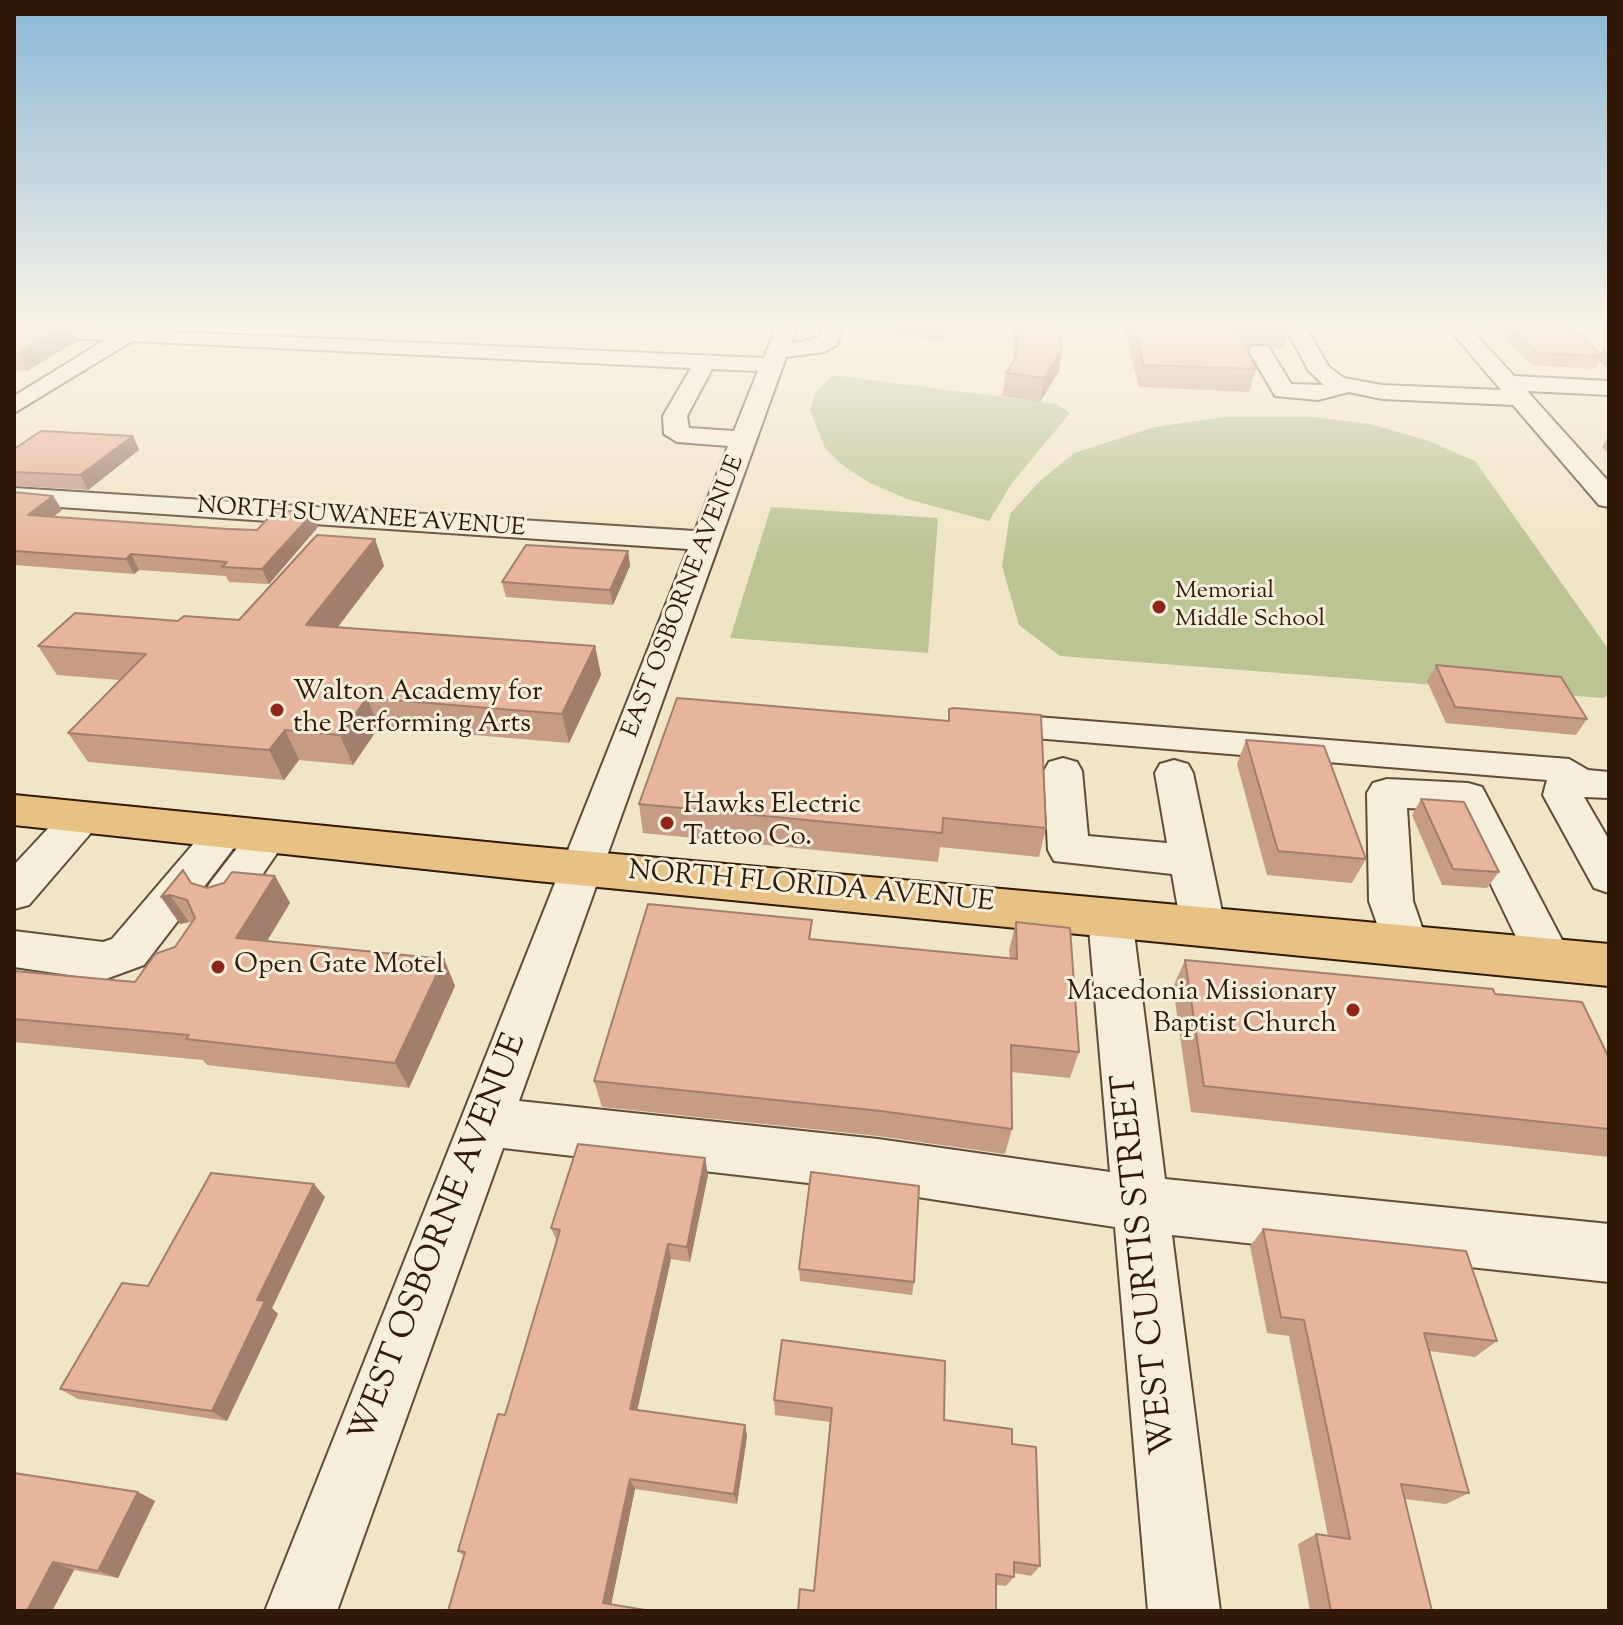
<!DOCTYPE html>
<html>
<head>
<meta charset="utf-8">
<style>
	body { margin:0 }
	#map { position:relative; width:1623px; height:1625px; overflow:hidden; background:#f0e5c7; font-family:"Sorts Mill Goudy",serif }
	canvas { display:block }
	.frame { position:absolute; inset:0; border:16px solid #321807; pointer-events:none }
</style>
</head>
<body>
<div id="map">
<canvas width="1623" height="1625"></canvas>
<div class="frame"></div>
</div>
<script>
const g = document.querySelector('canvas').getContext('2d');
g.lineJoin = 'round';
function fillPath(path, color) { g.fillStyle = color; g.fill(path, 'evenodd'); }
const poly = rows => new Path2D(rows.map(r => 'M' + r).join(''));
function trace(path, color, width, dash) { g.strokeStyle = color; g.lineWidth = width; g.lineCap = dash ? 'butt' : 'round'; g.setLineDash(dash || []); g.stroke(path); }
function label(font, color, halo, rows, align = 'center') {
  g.font = font + ' "Sorts Mill Goudy",serif'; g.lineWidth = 6; g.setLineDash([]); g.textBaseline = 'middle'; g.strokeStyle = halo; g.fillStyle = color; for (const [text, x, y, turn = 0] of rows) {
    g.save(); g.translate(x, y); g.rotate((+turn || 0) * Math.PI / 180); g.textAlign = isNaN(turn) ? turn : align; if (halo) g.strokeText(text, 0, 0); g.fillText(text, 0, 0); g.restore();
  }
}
fillPath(poly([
	[832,375,1057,404,1070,413,1012,483,989,521,907,499,868,482,841,464,825,448,810,410,815,393],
	[1224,417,1313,417,1370,424,1426,440,1475,461,1609,650,1609,695,1603,698,1060,656,1019,625,1002,566,1010,514,1039,482,1074,453,1155,427],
	[771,507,938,518,928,653,730,638]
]), '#bcc494');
const minor = poly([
	[14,325,764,358,777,325,797,325,791,344,819,337,823,325,843,325,837,345,824,352,786,357,519,1101,878,1139,1110,1172,1088,917,1094,905,1110,900,1126,905,1132,917,1165,1179,1609,1224,1609,1282,1172,1235,1220,1611,1148,1611,1115,1227,878,1191,503,1148,337,1611,265,1611,688,549,14,504,14,488,695,531,728,446,677,442,664,434,663,416,691,368,132,341,14,413,14,396,105,340,14,335,14,325],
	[712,369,758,371,734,431,689,428,687,416,712,369],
	[1284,325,1304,325,1329,367,1344,378,1382,385,1501,390,1446,325,1467,325,1514,376,1609,381,1609,395,1527,391,1609,482,1609,507,1599,505,1513,405,1382,399,1349,392,1318,400,1275,396,1249,351,1252,346,1268,346,1291,384,1324,385,1309,371,1284,325],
	[986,713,1569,759,1588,770,1609,772,1609,798,1584,797,1609,840,1609,893,1594,888,1543,795,1547,780,973,733,968,725,973,717,986,713],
	[1063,758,1077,762,1082,771,1088,836,1167,843,1155,773,1160,764,1174,760,1188,764,1193,773,1225,926,1219,938,1203,943,1187,938,1181,926,1172,874,1054,861,1048,850,1044,771,1049,762,1063,758],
	[1387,779,1468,783,1482,787,1572,959,1565,972,1549,978,1533,972,1455,810,1407,808,1413,901,1428,945,1421,958,1405,963,1389,958,1369,901,1367,793,1373,783,1387,779],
	[82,803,96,807,102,817,96,827,29,905,14,909,14,865,68,807,82,803],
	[226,817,240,822,246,832,144,965,103,980,14,967,14,931,103,942,112,939,212,822,226,817],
	[268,821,282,826,288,836,282,846,240,907,225,912,210,907,203,895,210,883,254,826,268,821]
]);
const major = poly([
	[14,795,527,846,1609,944,1609,986,527,880,14,825,14,795]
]);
trace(minor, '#624b37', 4);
trace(major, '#321807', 4);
fillPath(minor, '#f5eedb');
fillPath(major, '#e8c284');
fillPath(poly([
	[14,325,69,325,77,341,27,371,14,370],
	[896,325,1059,325,1059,371,1040,402,1002,396,1006,373,1014,360,1013,331,945,328,943,339,896,337],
	[1123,325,1288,325,1290,328,1283,349,1273,349,1268,343,1252,343,1248,347,1245,347,1256,369,1249,392,1139,387],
	[1492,325,1569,325,1600,354,1603,347,1609,348,1609,370,1599,361,1595,369,1531,365],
	[1609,435,1609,454,1602,447],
	[133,436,139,450,88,490,14,486,14,449],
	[14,492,53,496,62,510,53,517,257,530,313,513,318,527,269,584,229,582,226,576,139,570,134,574,14,565],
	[375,539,384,566,338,627,595,646,601,675,569,743,379,727,353,765,299,760,284,780,88,762,68,733,120,680,57,675,38,646,178,621,239,620],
	[628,551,630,566,613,605,506,597,502,582],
	[1436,665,1587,719,1576,735,1446,723,1427,681],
	[949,709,1046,828,1039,857,940,847,938,862,643,833,639,804,948,721],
	[1246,740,1366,859,1352,883,1267,875,1237,764],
	[1421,799,1499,872,1487,888,1442,885,1412,815],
	[275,876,290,903,267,941,444,959,455,986,409,1088,207,1065,203,1060,14,1042,14,971,135,982,175,947,192,923,189,922,180,924,161,897,191,883,207,888],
	[1016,922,1079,1052,1070,1078,1011,1072,1012,1129,1005,1154,878,1136,602,1107,594,1081,812,939,1010,959,1009,950],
	[1185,960,1609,1058,1609,1157,1191,1112,1173,987],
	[705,1158,708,1175,690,1262,671,1259,637,1410,745,1425,747,1436,737,1504,635,1489,611,1605,448,1611,464,1556,458,1551,505,1415,557,1242,551,1228],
	[325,1197,272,1308,278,1314,227,1421,78,1399,60,1389,148,1286],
	[1263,1229,1497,1341,1475,1357,1429,1351,1469,1493,1446,1504,1405,1499,1432,1611,1310,1611,1298,1544,1316,1534,1328,1536,1289,1336,1267,1333,1250,1246],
	[799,1269,914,1282,912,1295,800,1281],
	[774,1400,944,1420,1012,1444,1040,1566,1031,1576,1014,1573,1014,1577,1006,1586,996,1585,996,1611,814,1591,830,1422,775,1415],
	[14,1473,138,1492,155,1501,118,1578,74,1570,52,1611]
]), '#c79c85');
fillPath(poly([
	[69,325,77,341,27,371,18,353],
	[1255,325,1257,325,1252,343,1248,347],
	[1062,349,1059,371,1040,402,1044,378],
	[133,436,139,450,88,490,80,475],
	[53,496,62,510,36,530,28,515],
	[313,513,318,527,269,584,262,569],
	[375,539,384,566,318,653,306,625],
	[628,551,630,566,613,605,610,590],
	[131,554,139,570,134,574,126,559],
	[595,646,601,675,569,743,562,714],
	[367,698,379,727,353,765,340,735],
	[285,730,299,760,284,780,269,750],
	[275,876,290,903,253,964,236,938],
	[170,895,189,922,180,924,161,897],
	[444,959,455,986,409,1088,395,1063],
	[705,1158,708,1175,690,1262,687,1247],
	[314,1184,325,1197,272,1308,278,1314,227,1421,212,1411,257,1300],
	[668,1244,671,1259,635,1421,630,1409],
	[745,1425,747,1436,737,1504,734,1494],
	[630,1479,635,1489,610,1610,603,1603],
	[138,1492,155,1501,118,1578,98,1571],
	[53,1562,74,1570,52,1611,27,1611]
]), '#a27f6c');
const building = poly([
	[14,325,68,325,18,353,14,353,14,325],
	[1016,325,1059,325,1062,349,1044,378,1006,373,1018,355,1016,325],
	[1133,325,1255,325,1254,326,1234,325,1256,369,1144,365,1133,325],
	[1278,325,1288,325,1290,328,1280,327,1278,325],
	[1510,325,1569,325,1602,356,1537,353,1510,325],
	[41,431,133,436,80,475,14,472,14,449,41,431],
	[14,492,53,496,28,515,227,529,257,530,276,510,313,513,262,569,222,567,227,562,131,554,126,559,14,551,14,492],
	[317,535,375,539,306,625,595,646,562,714,367,698,340,735,285,730,269,750,68,733,146,654,38,646,75,613,178,621,184,616,239,620,317,535],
	[526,545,628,551,610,590,502,582,526,545],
	[1436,665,1561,677,1587,719,1455,707,1436,665],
	[677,698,949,721,949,709,954,708,1041,715,1046,828,943,818,942,833,639,804,677,698],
	[1246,740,1324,746,1366,859,1278,851,1246,740],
	[1421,799,1464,802,1499,872,1453,869,1421,799],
	[183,870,191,883,207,888,224,883,232,872,275,876,236,938,444,959,395,1063,186,1039,189,1035,14,1019,14,971,135,982,155,954,175,947,195,918,187,900,170,895,161,897,183,870],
	[648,904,812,920,809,939,1017,959,1016,922,1070,928,1079,1052,1011,1045,1012,1129,881,1111,594,1081,648,904],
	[1185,960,1493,989,1495,994,1582,1002,1609,1058,1609,1129,1204,1086,1185,960],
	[578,1144,705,1158,687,1247,668,1244,630,1409,745,1425,734,1494,630,1479,603,1603,651,1611,448,1611,465,1552,458,1551,498,1414,505,1415,560,1230,551,1228,578,1144],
	[811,1172,919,1186,914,1282,799,1269,811,1172],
	[211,1173,314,1184,257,1300,265,1301,212,1411,60,1389,122,1283,148,1286,211,1173],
	[1263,1229,1466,1251,1497,1341,1424,1333,1469,1493,1401,1484,1432,1611,1331,1611,1316,1534,1350,1539,1304,1320,1281,1317,1263,1229],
	[782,1340,945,1361,944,1420,1012,1429,1012,1444,1036,1447,1040,1566,1014,1562,1014,1577,996,1574,996,1611,798,1611,800,1589,814,1591,832,1408,774,1400,782,1340],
	[14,1473,138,1492,98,1571,53,1562,27,1611,14,1611,14,1473]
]);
fillPath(building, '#e7b59b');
trace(building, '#a27f6c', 2);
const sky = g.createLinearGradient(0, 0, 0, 552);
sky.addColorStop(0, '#8bb7d8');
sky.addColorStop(0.59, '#f8f3e6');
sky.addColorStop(1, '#f8f3e600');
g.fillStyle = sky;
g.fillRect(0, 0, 1623, 552);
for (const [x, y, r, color] of [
	[1159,607,8,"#8f2418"],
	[277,710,8,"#8f2418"],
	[667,823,8,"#8f2418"],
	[218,967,8,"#8f2418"],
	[1353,1010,8,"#8f2418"]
]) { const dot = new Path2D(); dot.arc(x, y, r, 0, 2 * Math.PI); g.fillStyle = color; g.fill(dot); trace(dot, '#f5eedb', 3); }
label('24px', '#321807', '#f5eedb', [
	["NORTH SUWANEE AVENUE",361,519,4],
	["EAST OSBORNE AVENUE",685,597,-69]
]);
label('24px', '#321807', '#f5eedb', [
	["Memorial",1175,593],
	["Middle School",1175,621]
], 'left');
label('28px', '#321807', '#f5eedb', [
	["Walton Academy for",293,694],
	["the Performing Arts",293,726],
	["Hawks Electric",683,807],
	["Tattoo Co.",683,839],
	["Open Gate Motel",234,967],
	["Macedonia Missionary",1337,994,"right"],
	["Baptist Church",1337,1026,"right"]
], 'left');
label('28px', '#321807', '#f5eedb', [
	["NORTH FLORIDA AVENUE",811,889,5]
]);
label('34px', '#321807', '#f5eedb', [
	["WEST OSBORNE AVENUE",441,1239,-69],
	["WEST CURTIS STREET",1147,1264,-96]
]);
</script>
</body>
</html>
